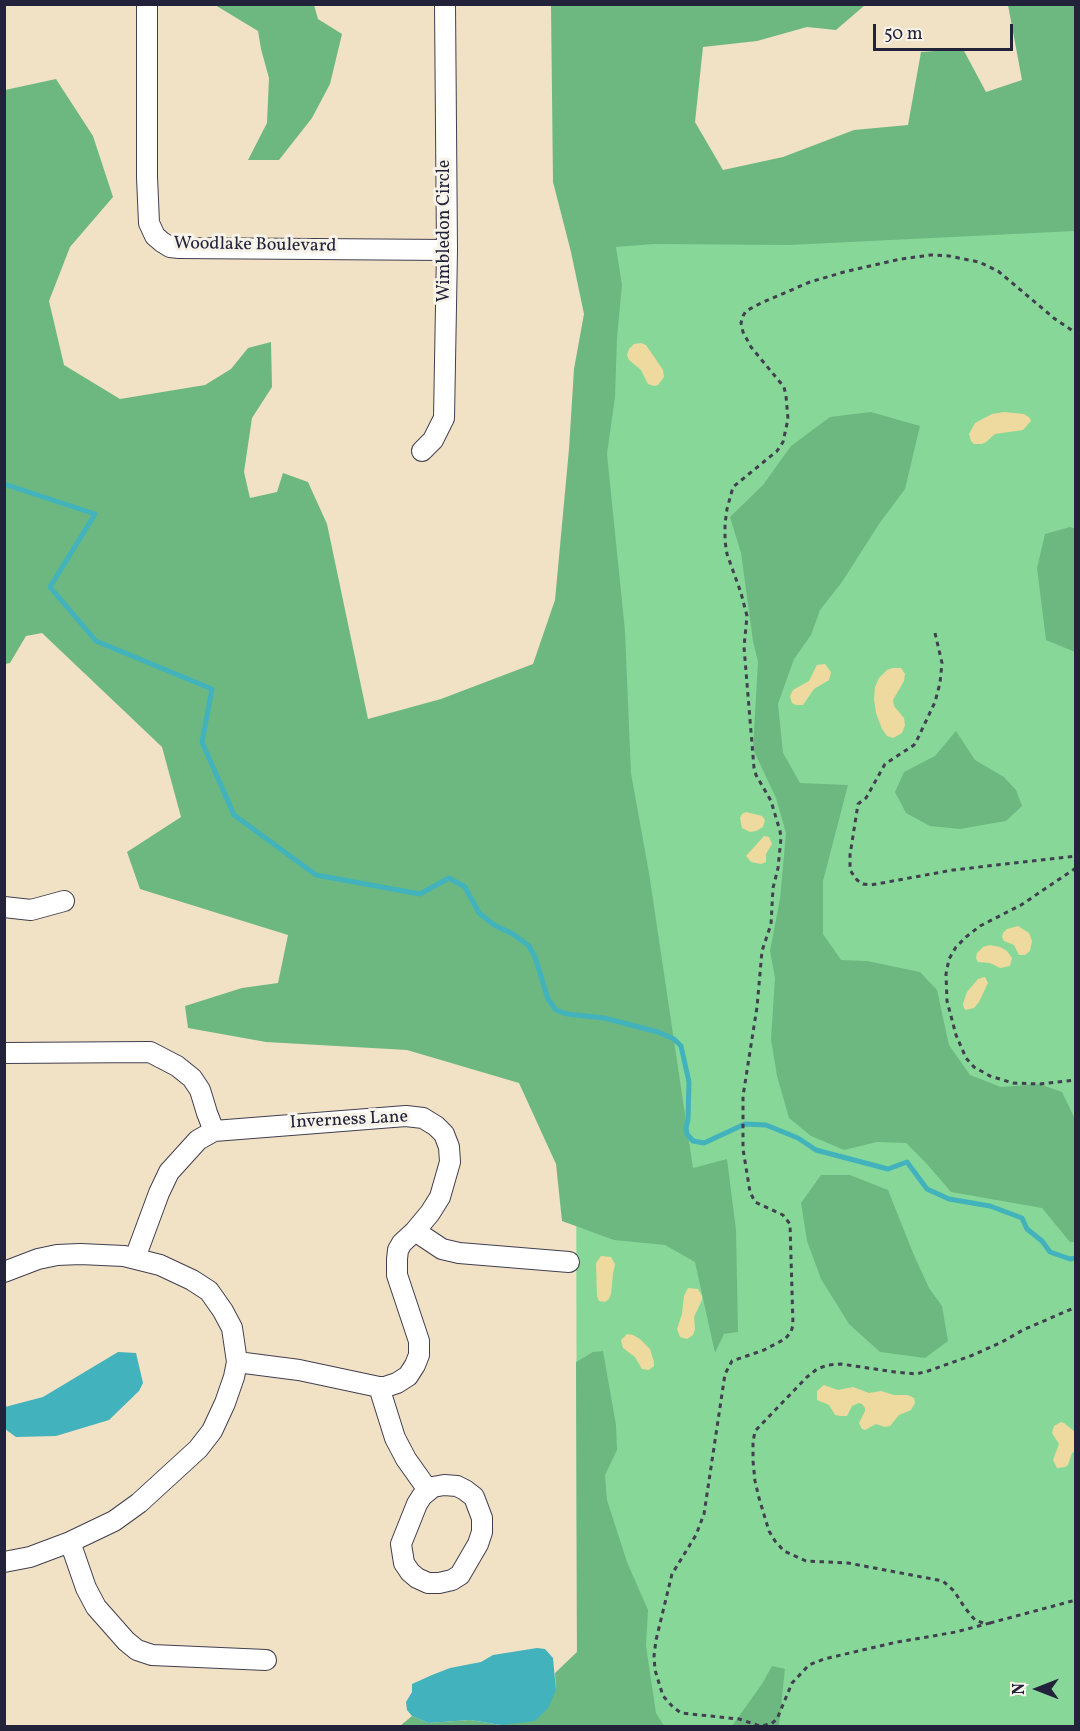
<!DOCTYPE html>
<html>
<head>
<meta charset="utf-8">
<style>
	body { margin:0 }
	#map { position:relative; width:1080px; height:1731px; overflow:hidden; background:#f1e1c5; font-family:Vollkorn,serif }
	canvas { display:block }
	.frame { position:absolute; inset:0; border:6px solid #22223b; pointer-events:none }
	.north { position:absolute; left:1008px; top:1659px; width:60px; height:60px; -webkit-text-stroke:4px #f7f3e8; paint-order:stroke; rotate:270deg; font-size:16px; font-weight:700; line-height:24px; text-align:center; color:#22223b }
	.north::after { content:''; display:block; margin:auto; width:21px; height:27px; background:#22223b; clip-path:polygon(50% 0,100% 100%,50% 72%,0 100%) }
	.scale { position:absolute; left:873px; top:24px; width:140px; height:27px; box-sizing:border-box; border:3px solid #22223b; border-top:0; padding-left:8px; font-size:18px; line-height:21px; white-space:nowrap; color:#22223b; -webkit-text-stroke:4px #f7f3e8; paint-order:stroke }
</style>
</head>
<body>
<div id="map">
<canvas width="1080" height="1731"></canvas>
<div class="frame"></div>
<div class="north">N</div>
<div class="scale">50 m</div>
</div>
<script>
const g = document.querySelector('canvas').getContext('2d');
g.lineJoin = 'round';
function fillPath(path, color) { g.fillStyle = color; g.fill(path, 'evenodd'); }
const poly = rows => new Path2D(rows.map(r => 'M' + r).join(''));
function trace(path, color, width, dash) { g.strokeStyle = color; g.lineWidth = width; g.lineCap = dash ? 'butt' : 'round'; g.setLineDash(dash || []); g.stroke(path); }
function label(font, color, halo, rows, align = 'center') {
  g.font = font + ' Vollkorn,serif'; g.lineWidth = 6; g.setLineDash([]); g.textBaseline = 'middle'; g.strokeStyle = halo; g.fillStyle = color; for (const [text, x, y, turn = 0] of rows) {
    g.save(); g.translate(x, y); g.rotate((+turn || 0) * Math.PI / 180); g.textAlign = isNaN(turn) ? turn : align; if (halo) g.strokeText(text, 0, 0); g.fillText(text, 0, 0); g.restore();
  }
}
fillPath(poly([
	[593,224,1075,229,1075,1726,577,1726,576,1015]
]), '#87d898');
fillPath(poly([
	[215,5,314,5,318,19,342,34,330,84,312,118,279,160,248,160,267,123,269,78,261,49,258,31],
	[551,5,865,5,836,30,807,27,757,41,703,47,695,122,723,170,783,157,854,130,908,125,921,52,963,49,986,92,1022,80,1008,5,1075,5,1075,231,789,245,654,244,616,247,622,285,617,338,615,397,607,454,625,631,631,773,649,873,693,1168,727,1159,736,1230,738,1332,724,1334,715,1353,695,1262,665,1245,614,1240,562,1221,556,1164,519,1083,407,1050,266,1042,188,1028,185,1006,242,988,278,983,288,935,140,889,127,852,181,817,162,747,42,633,26,636,10,663,5,664,5,90,56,79,93,136,113,197,70,247,49,301,64,365,120,399,205,385,231,369,248,348,271,342,272,387,252,418,244,472,250,498,277,492,283,473,308,482,327,524,368,719,441,699,533,664,555,600,569,449,574,369,584,314,571,252,553,182],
	[871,412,920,426,905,489,879,524,842,582,820,610,811,635,794,659,778,704,783,753,800,783,848,785,823,881,823,934,841,960,867,961,920,972,937,990,949,1045,970,1075,1001,1087,1039,1084,1062,1092,1075,1119,1075,1242,1070,1242,1042,1208,951,1192,926,1163,906,1143,877,1142,844,1150,811,1136,789,1118,777,1076,771,1039,775,978,770,951,780,899,786,833,776,798,753,749,758,662,753,641,741,553,730,517,763,485,791,446,830,417],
	[1070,527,1076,529,1075,652,1046,640,1037,568,1045,534],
	[956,731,975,760,1004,777,1016,790,1022,806,1006,821,960,829,930,826,906,813,895,792,904,772,935,756],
	[821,1175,850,1175,888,1190,913,1253,929,1288,942,1306,948,1341,925,1358,880,1352,849,1324,821,1279,807,1241,801,1203],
	[603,1351,616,1425,617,1450,605,1475,607,1500,627,1562,648,1610,646,1646,656,1713,664,1726,400,1726,412,1716,428,1723,470,1720,501,1725,556,1690,555,1673,577,1652,576,1362,593,1352],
	[772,1666,785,1669,779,1725,781,1726,732,1726,762,1684]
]), '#6db880');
fillPath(poly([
	[641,343,646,345,663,370,664,377,658,385,654,386,648,384,641,370,629,360,627,355,629,349,634,344],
	[1004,412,1024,414,1030,418,1031,421,1023,430,995,434,986,442,982,444,974,444,971,441,969,434,975,423,992,414],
	[825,664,831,672,829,680,814,689,803,705,796,705,792,703,790,696,793,690,809,681,817,665],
	[893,668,901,668,905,674,904,681,893,700,894,706,904,718,905,725,902,733,893,738,887,736,882,729,876,713,874,699,875,687,879,678,887,670],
	[746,812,762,816,765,820,763,827,756,831,750,832,742,828,740,818,742,814],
	[764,836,769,837,772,844,766,854,766,862,761,864,751,862,746,856],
	[1018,926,1029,933,1032,941,1030,951,1025,955,1019,955,1014,945,1004,941,1002,937,1003,933,1007,929],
	[990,945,1000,947,1007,951,1012,958,1010,966,1000,968,990,963,978,962,976,958,977,953,983,947],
	[985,977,988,983,979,1002,974,1008,966,1010,964,1008,963,1004,967,992,978,979],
	[601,1256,611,1257,615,1264,613,1274,611,1294,609,1299,605,1302,599,1301,597,1296,596,1263],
	[688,1288,698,1289,702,1296,702,1300,694,1317,695,1329,693,1335,687,1339,680,1337,677,1329,682,1314,684,1296],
	[627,1334,633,1335,640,1339,650,1349,654,1362,654,1366,649,1370,642,1369,635,1357,623,1348,621,1340],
	[824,1385,838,1390,853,1387,869,1393,881,1391,894,1395,908,1395,914,1398,915,1403,911,1410,899,1415,890,1426,885,1427,876,1424,865,1430,862,1429,859,1423,865,1411,865,1408,862,1404,859,1403,852,1406,847,1416,841,1416,835,1415,829,1405,817,1400,817,1391],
	[1061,1422,1064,1423,1075,1432,1075,1451,1072,1453,1068,1465,1065,1467,1057,1468,1053,1460,1059,1444,1052,1433,1054,1426]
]), '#eeda9e');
fillPath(poly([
	[118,1352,136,1353,143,1383,139,1391,109,1420,56,1436,16,1437,5,1429,5,1407,43,1397],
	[537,1648,545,1649,553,1658,556,1690,548,1708,535,1721,501,1725,470,1720,428,1723,412,1716,407,1710,406,1702,412,1692,412,1684,432,1675,450,1668,481,1662,493,1655]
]), '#42b2bc');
trace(poly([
	[4,484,95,514,50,587,96,641,212,689,202,742,234,815,316,875,420,894,449,878,465,887,479,913,494,925,513,934,529,946,535,957,548,999,556,1010,567,1014,604,1018,658,1032,674,1039,681,1046,689,1082,688,1120,686,1128,687,1134,693,1141,704,1143,745,1124,766,1125,798,1138,816,1150,831,1154,888,1169,907,1162,927,1189,949,1199,990,1206,1022,1218,1027,1229,1042,1241,1050,1252,1070,1259,1076,1258]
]), '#42b2bc', 5);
const minor = poly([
	[147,4,147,177,149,223,155,236,162,242,170,247,179,248,447,250],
	[422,451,433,440,444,418,447,250,445,4],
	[4,907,31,910,64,901],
	[4,1053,150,1052,177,1066,192,1078,200,1090,207,1113,214,1131],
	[415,1231,442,1249,459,1253,569,1262],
	[135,1258,159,1193,169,1172,198,1140,214,1131,406,1116,423,1118,436,1126,444,1134,449,1147,450,1162,440,1197,430,1213,415,1231,402,1243,398,1250,397,1259,397,1275,419,1341,419,1355,415,1365,408,1376,397,1383,385,1387,379,1387,299,1370,237,1362],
	[4,1272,38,1259,57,1255,80,1254,124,1256,160,1265,192,1280,209,1291,223,1311,232,1328,237,1362,234,1377,225,1403,212,1431,198,1449,139,1503,114,1521,70,1542,30,1557,4,1562],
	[379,1387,395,1438,406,1459,428,1490],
	[444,1485,457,1486,465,1490,474,1497,482,1518,482,1532,478,1544,460,1575,452,1580,439,1583,428,1583,417,1578,410,1572,404,1563,401,1544,417,1504,422,1496,433,1487,444,1485],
	[70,1542,86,1588,96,1607,126,1641,137,1650,152,1655,266,1660]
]);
trace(minor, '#413f50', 22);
trace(poly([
	[935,633,942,663,940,683,935,702,917,740,914,745,885,764,866,798,858,804,850,855,850,870,857,880,863,884,871,885,953,870,1076,856],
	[1076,868,1021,905,980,926,966,937,956,947,949,959,946,974,947,1001,956,1035,966,1058,974,1067,990,1076,1013,1083,1039,1084,1076,1080],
	[983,1623,975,1620,965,1608,954,1591,943,1581,848,1563,806,1561,784,1551,775,1541,769,1531,759,1498,755,1481,753,1461,753,1442,755,1431,807,1377,817,1369,828,1365,841,1364,895,1372,916,1374,928,1371,973,1355,1002,1342,1023,1330,1076,1307],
	[990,1623,956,1632,897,1642,824,1659,809,1665,792,1683,777,1719,771,1724,760,1726,739,1719,681,1713,673,1707,663,1696,655,1670,654,1656,656,1640,672,1574,696,1535,704,1514,725,1374,732,1361,764,1350,785,1339,791,1332,793,1325,790,1224,783,1215,755,1202,750,1192,743,1149,743,1096,757,1007,762,951,771,924,773,888,778,868,781,838,780,831,771,801,756,775,754,768,744,647,747,616,741,593,727,554,725,541,725,524,727,509,733,487,777,451,783,442,788,419,786,396,784,387,751,347,743,332,741,323,743,316,746,311,761,303,810,282,844,272,901,259,931,255,949,256,979,262,998,271,1055,319,1076,333],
	[990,1623,1076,1600]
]), '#413f50', 3, [4.5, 4.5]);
trace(minor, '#fff', 20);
label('18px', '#22223b', '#f7f3e8', [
	["Wimbledon Circle",446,231,-90],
	["Woodlake Boulevard",255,246,1],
	["Inverness Lane",349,1121,-3]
]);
</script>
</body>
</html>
